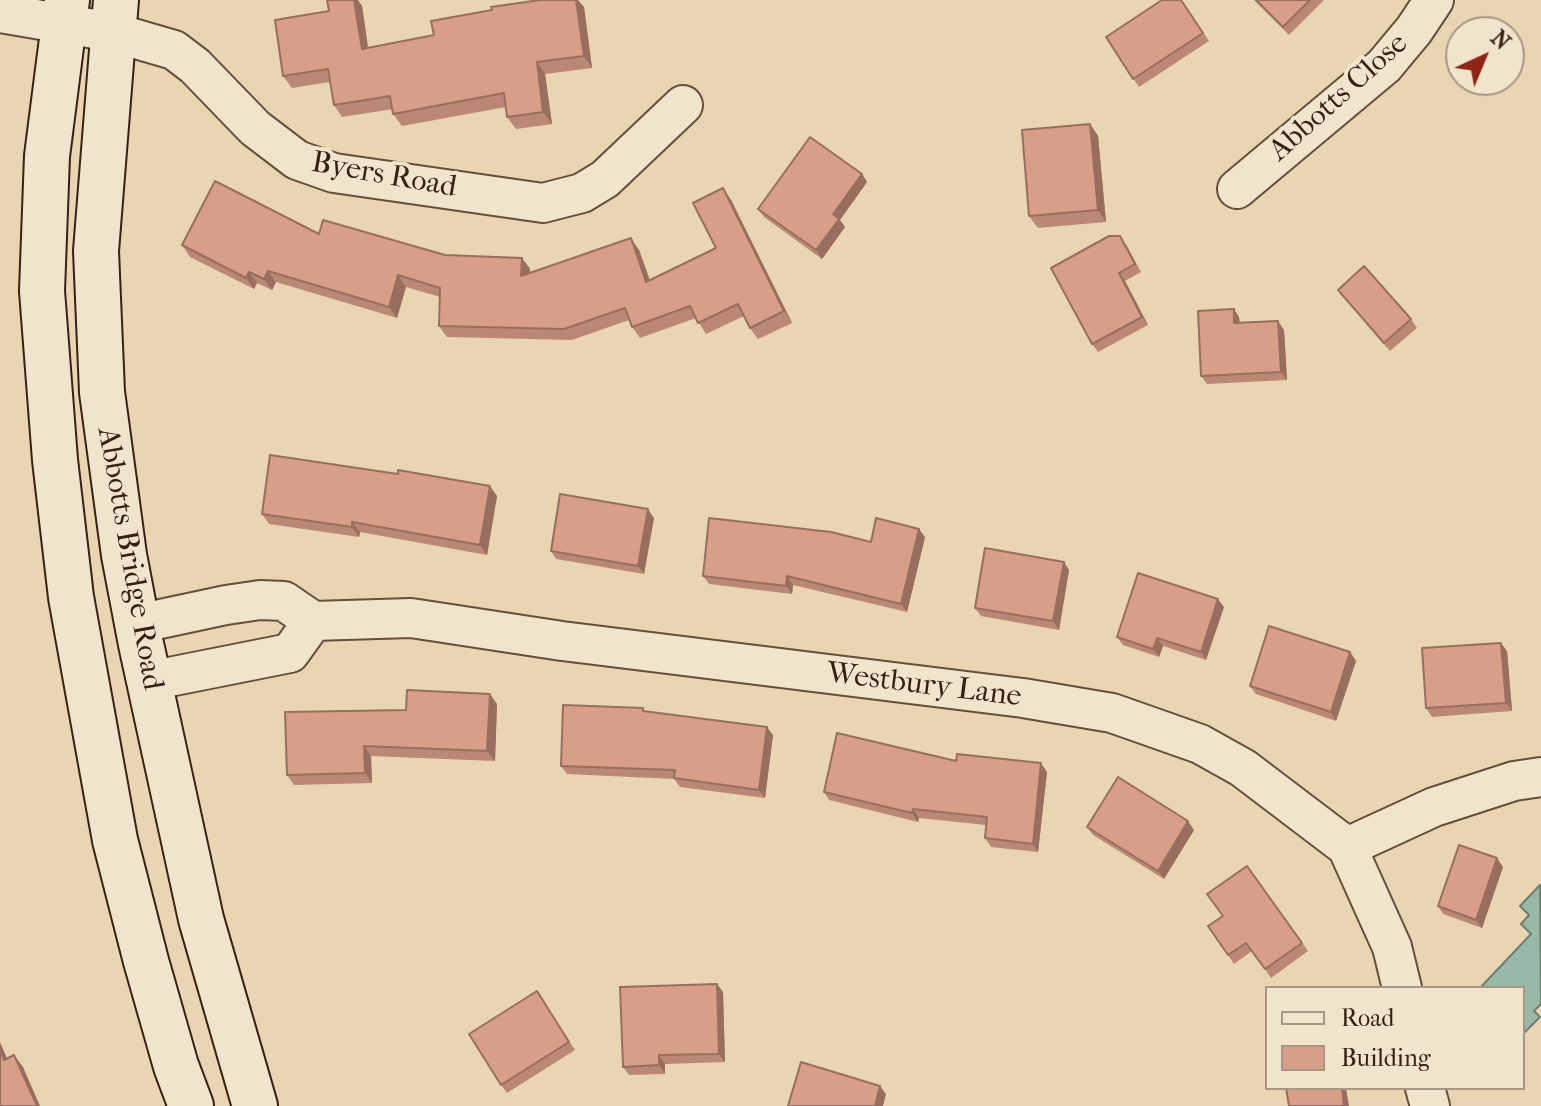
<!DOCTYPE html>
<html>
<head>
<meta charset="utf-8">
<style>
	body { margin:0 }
	#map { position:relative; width:1541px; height:1106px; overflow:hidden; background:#ead5b2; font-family:"IM FELL French Canon",serif }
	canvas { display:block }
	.legend { position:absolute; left:1265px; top:986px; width:260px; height:104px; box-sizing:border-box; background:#f1e4cd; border:2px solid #a69683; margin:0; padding:10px 14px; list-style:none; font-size:24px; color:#362215 }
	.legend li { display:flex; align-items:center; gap:16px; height:40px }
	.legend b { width:40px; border:2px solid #a69683 }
	.north { position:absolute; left:1445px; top:16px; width:80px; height:80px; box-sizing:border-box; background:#f1e4cd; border:2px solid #a69683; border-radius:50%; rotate:44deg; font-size:22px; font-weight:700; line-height:32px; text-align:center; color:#362215 }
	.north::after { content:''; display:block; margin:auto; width:28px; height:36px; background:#8f2418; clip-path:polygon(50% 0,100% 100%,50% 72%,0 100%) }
</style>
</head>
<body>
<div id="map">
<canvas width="1541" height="1106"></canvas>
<ul class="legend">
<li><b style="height:10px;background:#f1e4cd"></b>Road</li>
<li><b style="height:22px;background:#d99e88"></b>Building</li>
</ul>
<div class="north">N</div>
</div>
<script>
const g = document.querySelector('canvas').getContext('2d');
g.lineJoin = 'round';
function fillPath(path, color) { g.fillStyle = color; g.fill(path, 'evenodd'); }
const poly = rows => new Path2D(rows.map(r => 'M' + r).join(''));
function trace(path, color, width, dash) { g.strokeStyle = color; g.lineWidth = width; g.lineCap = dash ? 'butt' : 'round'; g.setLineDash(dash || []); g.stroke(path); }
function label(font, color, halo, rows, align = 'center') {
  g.font = font + ' "IM FELL French Canon",serif'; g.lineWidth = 8; g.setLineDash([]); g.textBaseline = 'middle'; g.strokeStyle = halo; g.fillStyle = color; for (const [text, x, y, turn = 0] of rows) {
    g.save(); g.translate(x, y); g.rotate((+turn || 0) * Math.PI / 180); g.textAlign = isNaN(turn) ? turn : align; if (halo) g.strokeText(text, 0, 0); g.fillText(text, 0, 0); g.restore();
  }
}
const water = poly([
	[1540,885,1541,1004,1534,1011,1540,1017,1524,1033,1523,988,1480,988,1531,934,1521,924,1529,915,1520,906,1540,885]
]);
fillPath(water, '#98b9a8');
trace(water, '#717d6d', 2);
const minor = poly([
	[0,13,112,32,174,50,195,66,255,128,297,160,334,173,543,203,582,193,605,179,683,105],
	[1237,189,1384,66,1414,30,1434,0],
	[137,624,226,605,260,600,284,601,313,621,411,618,562,641,1023,698,1112,713,1200,744,1243,768,1347,847,1392,947,1402,988],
	[149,681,290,653,313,621],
	[1347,847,1434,807,1514,781,1541,777],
	[1425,1088,1430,1106]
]);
const secondary = poly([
	[67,0,47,156,42,291,55,460,71,597,115,840,146,961,176,1066,191,1106],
	[116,0,96,251,102,392,124,555,141,644,201,919,255,1106]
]);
trace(minor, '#634f3c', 42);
trace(secondary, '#362215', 48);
trace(minor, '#f1e4cd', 38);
trace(secondary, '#f1e4cd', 44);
fillPath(poly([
	[1181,0,1209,41,1139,87,1106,37],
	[1254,0,1324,0,1289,35],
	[362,6,368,48,584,7,592,68,545,74,552,124,516,129,507,117,506,107,402,126,393,114,393,109,342,117,334,105,330,82,292,88,283,76],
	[1090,124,1098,136,1106,222,1038,228,1029,216],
	[862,174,867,182,840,220,845,227,822,259,764,217,758,209],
	[731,200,792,323,758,339,750,328,744,316,706,334,696,318,640,338,632,327,629,320,572,340,447,337,439,326,440,297,406,287,397,318,276,282,272,290,257,283,254,289,190,257,182,245,319,234,445,255,522,258,530,269,530,273,639,250,650,280,716,248],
	[1126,244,1141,272,1125,281,1148,325,1098,352,1092,344],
	[1338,290,1411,319,1417,328,1390,351],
	[1239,317,1240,323,1284,330,1287,380,1207,384,1201,376],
	[497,496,487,555,360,532,359,537,269,524,262,514],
	[654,518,644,574,556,559,551,551],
	[925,537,907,612,793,585,792,594,709,584,703,576,871,542],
	[1064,562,1069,570,1059,630,981,616,975,608],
	[1224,607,1206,660,1163,646,1159,657,1123,645,1117,637],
	[1507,651,1512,711,1432,717,1426,708],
	[1350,652,1356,661,1336,721,1256,694,1250,686],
	[497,704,495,761,371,756,372,783,294,785,287,775,406,710],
	[643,708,645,711,773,735,765,798,680,787,674,779,567,774,561,766],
	[956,761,1047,772,1038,852,991,847,985,838,986,825,919,818,918,822,829,800,824,792],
	[1087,827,1194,830,1164,879,1093,835],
	[1247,866,1308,951,1271,978,1252,951,1234,964,1208,926,1222,916],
	[1503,867,1482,928,1443,914,1438,906],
	[717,984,723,992,725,1062,665,1064,665,1074,629,1075,623,1067],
	[537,991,575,1050,507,1093,501,1085]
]), '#bb8875');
fillPath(poly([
	[354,0,358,0,362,6,370,61,362,49],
	[576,0,578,0,584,7,592,68,584,56],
	[537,62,545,74,552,124,543,112],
	[1090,124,1098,136,1106,222,1098,210],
	[862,174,867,182,840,220,845,227,822,259,816,250,833,214],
	[723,188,731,200,792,323,784,311],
	[631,238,639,250,654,293,646,282],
	[522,258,530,269,529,288,521,276],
	[268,271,276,282,272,290,264,279],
	[249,272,257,283,254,289,246,278],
	[1119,273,1125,281,1148,325,1142,317],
	[398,275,406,287,397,318,389,307],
	[1234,309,1239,317,1240,332,1234,323],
	[1278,321,1284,330,1287,380,1281,372],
	[490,486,497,496,487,555,480,545],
	[648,509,654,518,644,574,638,566],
	[352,522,360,532,359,537,352,527],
	[919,529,925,537,907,612,901,604],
	[1064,562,1069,570,1059,630,1053,621],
	[787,576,793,585,792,594,786,586],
	[1218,599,1224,607,1206,660,1201,652],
	[1157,638,1163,646,1159,657,1153,649],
	[1501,643,1507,651,1512,711,1506,703],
	[1350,652,1356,661,1336,721,1331,712],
	[490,694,497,704,495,761,487,751],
	[767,727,773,735,765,798,759,790],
	[364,746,371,756,372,783,365,773],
	[1041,763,1047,772,1038,852,1033,844],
	[913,809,919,818,918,822,912,813],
	[1188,821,1194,830,1164,879,1158,871],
	[1497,858,1503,867,1482,928,1476,920],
	[717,984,723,992,725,1062,719,1054],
	[0,1042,13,1072,4,1060,0,1050],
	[14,1055,23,1067,40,1106,37,1106],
	[659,1055,665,1064,665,1074,659,1065],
	[880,1086,886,1094,883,1106,875,1106],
	[1342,1088,1346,1088,1349,1106,1344,1106]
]), '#986f5f');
const building = poly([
	[327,0,354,0,362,49,434,35,431,21,492,10,491,7,540,0,576,0,584,56,537,62,543,112,507,117,504,93,393,114,390,96,334,105,328,69,283,76,275,20,329,11,327,0],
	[1162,0,1181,0,1203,33,1133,79,1106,37,1162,0],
	[1256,0,1310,0,1283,27,1256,0],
	[1090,124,1098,210,1029,216,1022,130,1090,124],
	[810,137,862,174,833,214,839,219,816,250,758,209,810,137],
	[215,181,319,234,323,220,445,255,522,258,521,276,631,238,646,282,716,248,693,203,723,188,784,311,750,328,738,304,698,323,690,306,632,327,625,308,564,329,439,326,440,288,398,275,389,307,268,271,264,279,249,272,246,278,182,245,215,181],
	[1109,236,1120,236,1135,264,1119,273,1142,317,1092,344,1051,268,1109,236],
	[1364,266,1411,319,1384,343,1338,290,1364,266],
	[1234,309,1234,323,1278,321,1281,372,1201,376,1198,311,1234,309],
	[270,455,398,474,398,470,490,486,480,545,352,522,352,527,262,514,270,455],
	[560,494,648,509,638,566,551,551,560,494],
	[709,518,831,532,871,542,876,518,919,529,901,604,787,576,786,586,703,576,709,518],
	[985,548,1064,562,1053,621,975,608,985,548],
	[1138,573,1218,599,1201,652,1157,638,1153,649,1117,637,1138,573],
	[1269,626,1350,652,1331,712,1250,686,1269,626],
	[1501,643,1506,703,1426,708,1422,648,1501,643],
	[407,690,490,694,487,751,364,746,365,773,287,775,285,712,406,710,407,690],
	[563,705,643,708,643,711,767,727,759,790,674,778,675,770,561,766,563,705],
	[837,733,956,761,957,754,1041,763,1033,844,985,838,987,817,913,809,912,813,824,792,837,733],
	[1118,777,1188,821,1158,871,1087,827,1118,777],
	[1459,845,1497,858,1476,920,1438,906,1459,845],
	[1247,866,1302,943,1265,969,1246,943,1228,955,1208,926,1223,916,1207,894,1247,866],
	[717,984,719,1054,659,1055,659,1065,623,1067,620,987,717,984],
	[537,991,569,1042,501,1085,469,1034,537,991],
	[0,1050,4,1060,14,1055,37,1106,0,1106,0,1050],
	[801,1062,880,1086,875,1106,788,1106,801,1062],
	[1286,1088,1342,1088,1344,1106,1289,1106,1286,1088]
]);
fillPath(building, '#d99e88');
trace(building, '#986f5f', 2);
label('30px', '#362215', '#f1e4cd', [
	["Abbotts Close",1339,98,-42],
	["Byers Road",384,176,10],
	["Abbotts Bridge Road",129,559,80],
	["Westbury Lane",924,686,7]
]);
</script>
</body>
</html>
